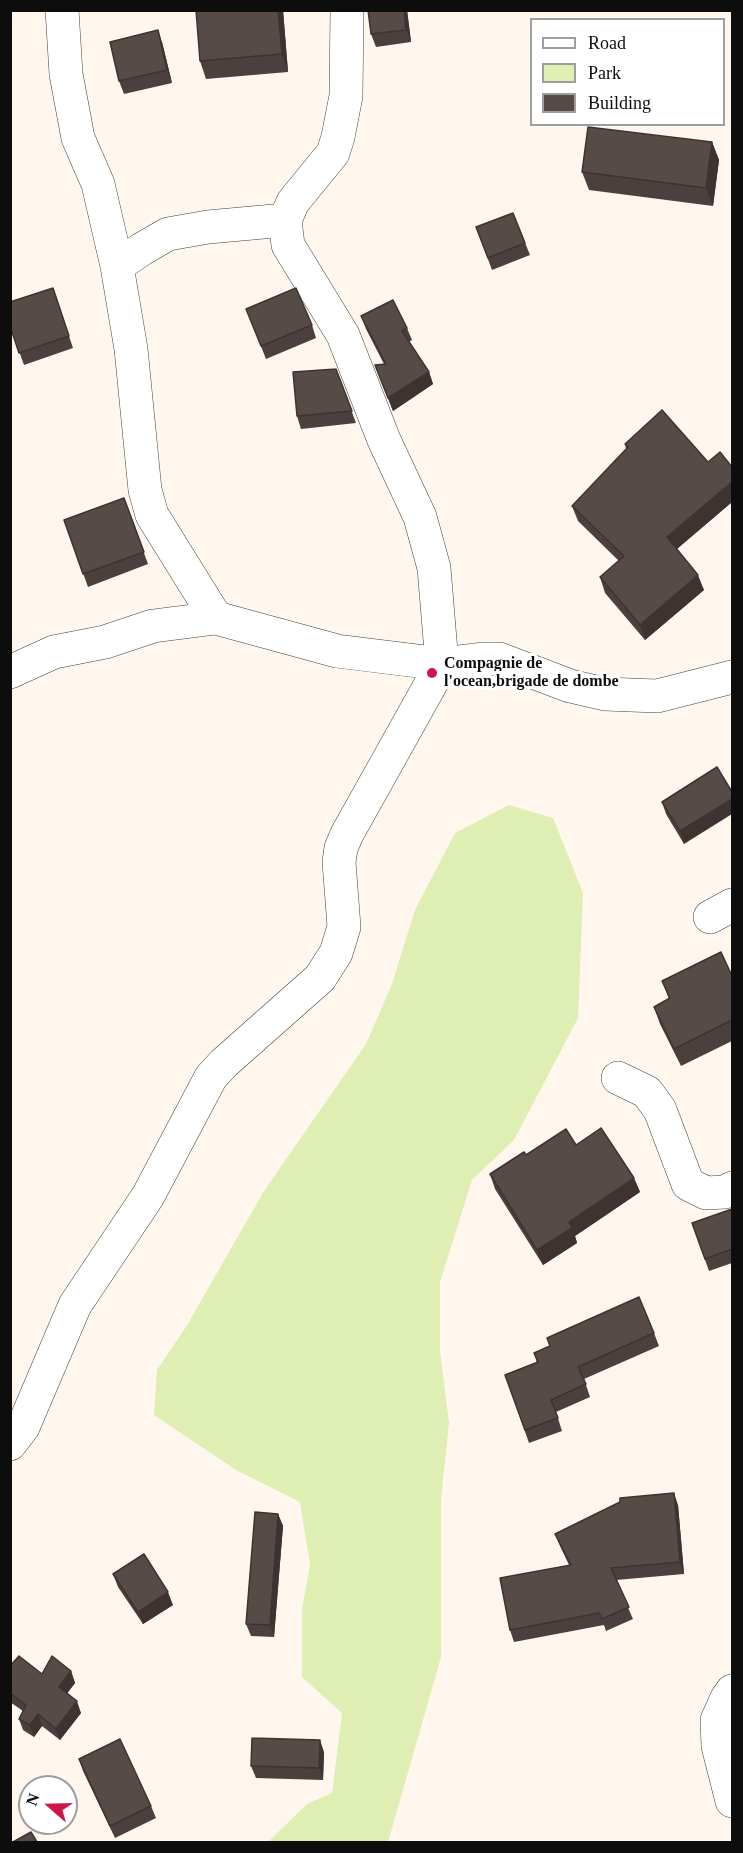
<!DOCTYPE html>
<html>
<head>
<meta charset="utf-8">
<style>
	body { margin:0 }
	#map { position:relative; width:743px; height:1853px; overflow:hidden; background:#fff7ee; font-family:Georgia,serif }
	canvas { display:block }
	.frame { position:absolute; inset:0; border:12px solid #0d0d0d; pointer-events:none }
	.legend { position:absolute; left:530px; top:18px; width:195px; height:108px; box-sizing:border-box; background:#fff; border:2px solid #9e9e9e; margin:0; padding:8px 10px; list-style:none; font-size:18px; color:#0d0d0d }
	.legend li { display:flex; align-items:center; gap:12px; height:30px }
	.legend b { width:30px; border:2px solid #9e9e9e }
	.north { position:absolute; left:18px; top:1775px; width:60px; height:60px; box-sizing:border-box; background:#fff; border:2px solid #9e9e9e; border-radius:50%; rotate:290deg; font-size:16px; font-weight:700; line-height:24px; text-align:center; color:#0d0d0d }
	.north::after { content:''; display:block; margin:auto; width:21px; height:27px; background:#cd1649; clip-path:polygon(50% 0,100% 100%,50% 72%,0 100%) }
</style>
</head>
<body>
<div id="map">
<canvas width="743" height="1853"></canvas>
<div class="frame"></div>
<ul class="legend">
<li><b style="height:8px;background:#fff"></b>Road</li>
<li><b style="height:16px;background:#dfeeb2"></b>Park</li>
<li><b style="height:16px;background:#574b48"></b>Building</li>
</ul>
<div class="north">N</div>
</div>
<script>
const g = document.querySelector('canvas').getContext('2d');
g.lineJoin = 'round';
function fillPath(path, color) { g.fillStyle = color; g.fill(path, 'evenodd'); }
const poly = rows => new Path2D(rows.map(r => 'M' + r).join(''));
function trace(path, color, width, dash) { g.strokeStyle = color; g.lineWidth = width; g.lineCap = dash ? 'butt' : 'round'; g.setLineDash(dash || []); g.stroke(path); }
function label(font, color, halo, rows, align = 'center') {
  g.font = font + ' Georgia,serif'; g.lineWidth = 6; g.setLineDash([]); g.textBaseline = 'middle'; g.strokeStyle = halo; g.fillStyle = color; for (const [text, x, y, turn = 0] of rows) {
    g.save(); g.translate(x, y); g.rotate((+turn || 0) * Math.PI / 180); g.textAlign = isNaN(turn) ? turn : align; if (halo) g.strokeText(text, 0, 0); g.fillText(text, 0, 0); g.restore();
  }
}
fillPath(poly([
	[509,805,553,818,583,893,578,1018,514,1140,472,1180,440,1282,440,1352,449,1423,441,1499,441,1657,388,1842,268,1842,307,1804,332,1793,342,1713,302,1677,302,1609,310,1565,300,1502,236,1470,154,1415,157,1370,186,1327,264,1191,366,1044,392,984,415,910,455,833]
]), '#dfeeb2');
const minor = poly([
	[62,10,66,74,78,138,98,184,117,266,131,349,145,490,152,515,216,618],
	[117,266,142,249,168,234,208,227,285,220],
	[10,672,54,652,105,642,153,626,216,618,337,651,442,664,482,659,499,659,570,686,605,694,657,696,732,677],
	[710,917,732,905],
	[618,1078,647,1092,660,1110,688,1184,706,1193,725,1192,732,1188],
	[10,1444,23,1427,75,1305,148,1196,211,1077,224,1063,320,978,336,953,344,927,339,862,341,848,347,834,442,664,434,568,420,517,384,440,343,335,288,245,285,220,293,202,333,153,338,137,346,96,347,10],
	[732,1691,727,1698,717,1720,718,1746,732,1801]
]);
trace(minor, '#404040', 34);
trace(minor, '#fff', 33);
fillPath(poly([
	[283,10,288,72,206,79,200,61],
	[368,10,407,10,411,42,376,47,371,34],
	[162,42,172,83,124,94,119,81],
	[712,142,719,160,713,206,589,190,582,172],
	[513,213,530,255,492,270,476,227],
	[57,300,73,348,24,365,10,326],
	[361,316,407,328,412,340,409,342,429,372,433,384,393,411,375,365,384,364,366,329],
	[251,321,312,325,316,338,266,359],
	[336,369,356,423,301,429,297,416],
	[625,444,732,502,677,549,704,590,645,640,605,593,600,577,619,561,578,521,572,506,626,449],
	[124,498,148,564,88,587,64,520],
	[717,767,684,844,666,814,662,802],
	[732,976,732,1041,681,1066,660,1024,654,1007,669,999,662,981],
	[576,1145,634,1178,640,1192,575,1236,577,1243,543,1265,495,1189,490,1174,526,1155],
	[732,1209,732,1263,709,1271,692,1223],
	[654,1333,659,1346,584,1379,590,1397,556,1412,562,1431,529,1443,505,1375,537,1363,534,1353,550,1346,547,1338],
	[678,1505,684,1574,616,1580,633,1619,606,1631,604,1625,514,1642,510,1630,569,1565,560,1546,555,1534],
	[278,1514,283,1526,274,1637,251,1636,246,1624],
	[113,1574,173,1605,143,1624,118,1587],
	[10,1666,42,1674,71,1671,75,1683,67,1693,81,1713,60,1740,42,1726,34,1737,23,1730,19,1719,23,1711,10,1702],
	[324,1752,323,1780,256,1778,251,1766],
	[79,1759,151,1806,156,1818,115,1838,83,1771]
]), '#4b403e');
fillPath(poly([
	[278,10,283,10,288,72,282,54],
	[404,10,407,10,411,42,406,30],
	[158,30,162,42,172,83,167,70],
	[712,142,719,160,713,206,706,188],
	[429,372,433,384,393,411,388,398],
	[732,482,732,502,672,553,667,537],
	[698,575,704,590,645,640,640,625],
	[732,799,732,814,684,844,680,831],
	[634,1178,640,1192,575,1236,577,1243,543,1265,537,1250,569,1222],
	[674,1493,678,1505,684,1574,680,1562],
	[278,1514,283,1526,274,1637,270,1625],
	[168,1592,173,1605,143,1624,138,1612],
	[71,1671,75,1683,63,1699,59,1687],
	[77,1701,81,1713,60,1740,56,1729],
	[38,1714,42,1726,34,1737,30,1725],
	[320,1740,324,1752,323,1780,319,1768]
]), '#3d3432');
const building = poly([
	[196,10,278,10,282,54,200,61,196,10],
	[368,10,404,10,406,30,371,34,368,10],
	[158,30,167,70,119,81,110,42,158,30],
	[588,127,712,142,706,188,582,172,588,127],
	[513,213,525,243,488,258,476,227,513,213],
	[53,288,69,336,19,353,10,326,10,302,53,288],
	[296,288,312,325,261,346,246,309,296,288],
	[393,300,407,328,402,331,429,372,388,398,375,365,386,364,361,316,393,300],
	[336,369,352,411,297,416,293,372,336,369],
	[662,410,708,462,720,452,732,467,732,482,667,537,698,575,640,625,600,577,624,556,572,506,628,447,625,444,662,410],
	[124,498,144,552,83,574,64,520,124,498],
	[717,767,732,792,732,799,680,831,662,802,717,767],
	[721,952,732,976,732,1020,674,1049,654,1007,670,998,662,981,721,952],
	[601,1128,634,1178,569,1222,572,1228,537,1250,490,1174,524,1152,526,1155,566,1129,576,1145,601,1128],
	[732,1209,732,1249,705,1259,692,1223,732,1209],
	[639,1297,654,1333,578,1367,586,1384,551,1400,558,1418,525,1430,505,1375,538,1362,534,1353,550,1346,547,1338,639,1297],
	[674,1493,680,1562,611,1568,629,1607,602,1619,599,1613,510,1630,500,1578,571,1565,555,1534,620,1502,620,1498,674,1493],
	[255,1512,278,1514,270,1625,246,1624,255,1512],
	[144,1554,168,1592,138,1612,113,1574,144,1554],
	[19,1656,42,1674,52,1656,71,1671,59,1687,77,1701,56,1729,38,1714,30,1725,19,1719,26,1705,10,1693,10,1666,19,1656],
	[252,1738,320,1740,319,1768,251,1766,252,1738],
	[120,1739,151,1806,110,1826,79,1759,120,1739],
	[31,1832,37,1842,13,1842,31,1832]
]);
fillPath(building, '#574b48');
trace(building, '#3d3432', 1.5);
for (const [x, y, r, color] of [
	[432,673,6,"#cd1649"]
]) { const dot = new Path2D(); dot.arc(x, y, r, 0, 2 * Math.PI); g.fillStyle = color; g.fill(dot); trace(dot, '#fff', 2); }
label('bold 16px', '#0d0d0d', '#fff', [
	["Compagnie de",444,664],
	["l'ocean,brigade de dombe",444,682]
], 'left');
</script>
</body>
</html>
